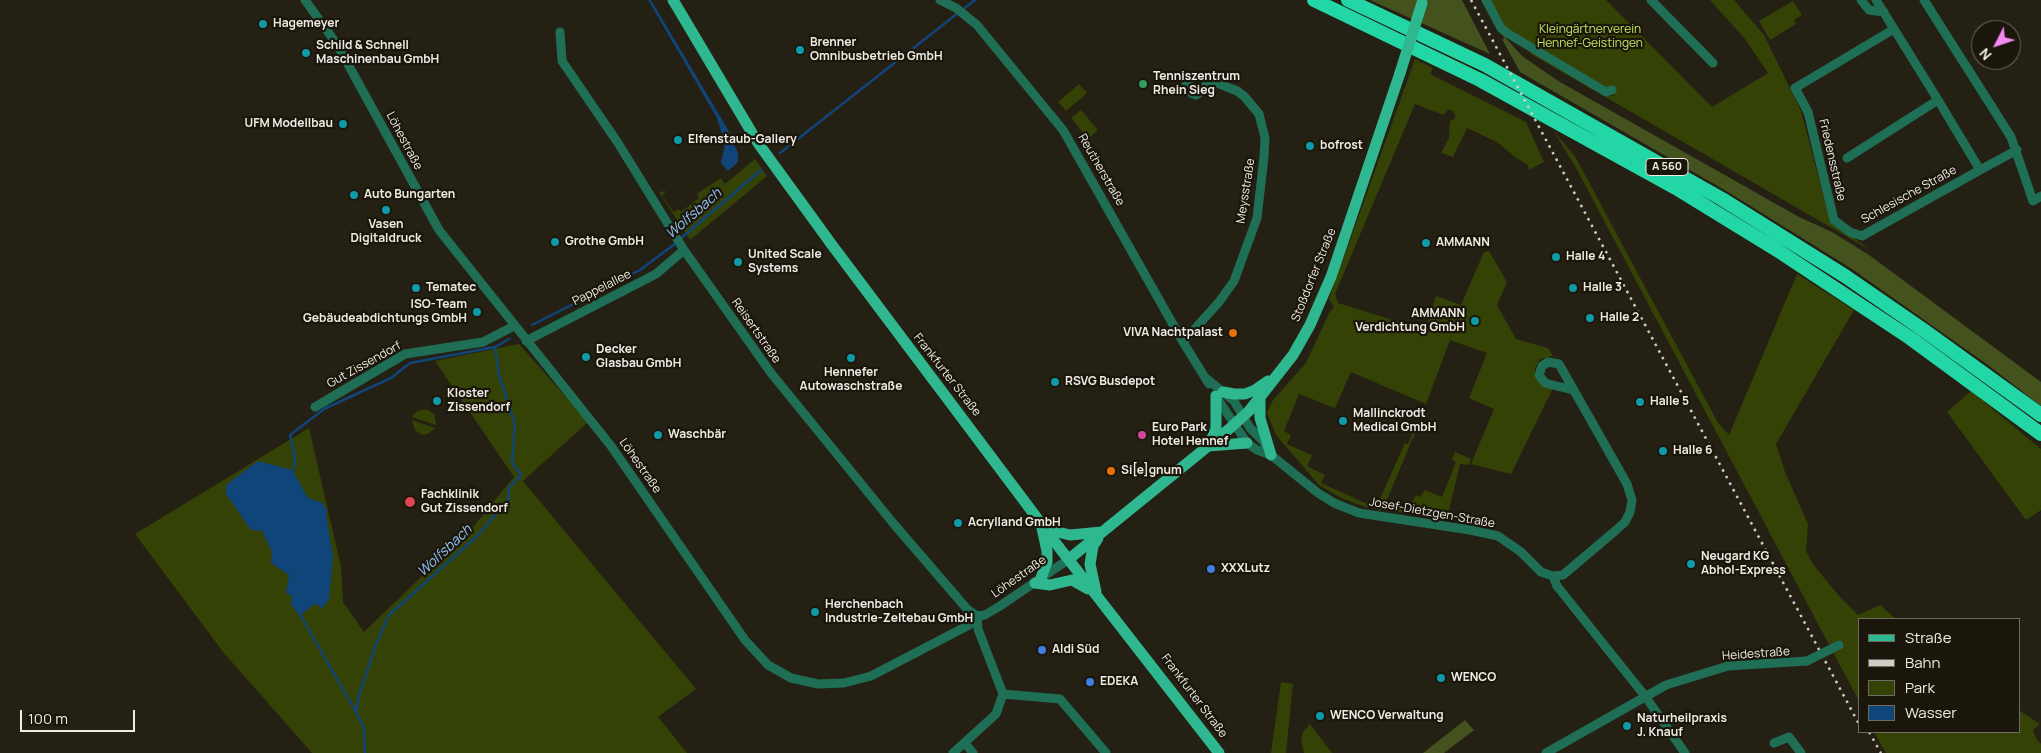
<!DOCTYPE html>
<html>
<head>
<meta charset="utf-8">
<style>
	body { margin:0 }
	#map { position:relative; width:2041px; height:753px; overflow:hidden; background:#252014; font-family:Manrope,sans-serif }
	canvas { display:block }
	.legend { position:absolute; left:1858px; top:618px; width:162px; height:115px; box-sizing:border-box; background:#1b160b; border:1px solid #706b61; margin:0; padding:6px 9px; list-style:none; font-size:15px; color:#efebe3 }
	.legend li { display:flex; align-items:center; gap:10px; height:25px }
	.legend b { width:25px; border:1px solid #706b61 }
	.north { position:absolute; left:1971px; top:20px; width:50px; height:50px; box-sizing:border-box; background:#1b160b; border:1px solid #706b61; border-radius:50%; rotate:229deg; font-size:14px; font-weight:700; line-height:20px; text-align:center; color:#efebe3 }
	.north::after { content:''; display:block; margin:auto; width:18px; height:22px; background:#f38af2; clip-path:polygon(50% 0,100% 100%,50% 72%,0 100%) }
	.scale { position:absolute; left:20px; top:710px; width:115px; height:22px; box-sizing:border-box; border:2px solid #efebe3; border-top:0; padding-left:6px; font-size:15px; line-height:18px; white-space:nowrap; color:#efebe3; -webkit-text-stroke:4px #1b160b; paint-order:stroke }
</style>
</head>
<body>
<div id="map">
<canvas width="2041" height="753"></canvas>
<ul class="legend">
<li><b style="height:6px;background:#2fb890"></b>Straße</li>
<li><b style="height:6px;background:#d1cdc4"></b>Bahn</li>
<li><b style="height:14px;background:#354206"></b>Park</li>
<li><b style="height:14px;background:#104579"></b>Wasser</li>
</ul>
<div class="north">N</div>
<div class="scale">100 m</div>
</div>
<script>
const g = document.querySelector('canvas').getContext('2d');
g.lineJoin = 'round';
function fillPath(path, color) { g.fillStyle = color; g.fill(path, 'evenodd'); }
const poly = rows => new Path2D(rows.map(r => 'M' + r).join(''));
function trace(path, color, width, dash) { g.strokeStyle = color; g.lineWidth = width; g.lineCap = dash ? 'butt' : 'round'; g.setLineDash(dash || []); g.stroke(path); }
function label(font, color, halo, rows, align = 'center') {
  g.font = font + ' Manrope,sans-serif'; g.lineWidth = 4.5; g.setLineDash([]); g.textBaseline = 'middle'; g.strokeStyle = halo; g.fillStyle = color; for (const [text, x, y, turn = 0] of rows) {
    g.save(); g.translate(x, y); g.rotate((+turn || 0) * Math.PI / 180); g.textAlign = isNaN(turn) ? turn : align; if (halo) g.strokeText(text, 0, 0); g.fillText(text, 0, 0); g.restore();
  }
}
fillPath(poly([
	[1489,0,1606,0,1712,107,1768,73,1745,39,1710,0,1734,0,1764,35,1801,111,1830,220,1870,250,1531,54,1528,47,1609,96,1615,95,1505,29],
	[1793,1,1802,15,1794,20,1796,24,1770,40,1759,21],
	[1415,59,1433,68,1430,74,1526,122,1544,162,1529,170,1527,164,1516,158,1497,142,1467,128,1453,157,1441,153,1449,138,1450,121,1455,119,1455,115,1452,110,1448,110,1443,115,1415,104,1335,294,1338,303,1425,330,1436,296,1461,305,1484,252,1489,251,1507,282,1497,305,1516,339,1548,348,1553,356,1540,359,1535,368,1535,376,1553,388,1511,474,1471,464,1494,409,1469,398,1487,353,1450,340,1426,404,1351,372,1335,408,1299,394,1284,431,1291,435,1287,444,1312,455,1307,466,1325,475,1321,483,1365,503,1370,501,1368,508,1341,498,1319,485,1276,435,1267,413,1273,400,1306,363,1329,313,1334,307,1329,299],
	[1079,84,1087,93,1066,111,1058,102],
	[1081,110,1098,130,1088,139,1071,118],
	[1553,130,1576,158,1718,423,1729,435,1797,274,1854,310,1776,444,1785,472,1808,524,1806,551,1812,563,1840,597,1858,615,1880,605,1896,619,1860,619,1860,703,1575,166],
	[755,159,767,176,690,240,659,192,666,191,662,196,674,212,679,209,681,212,699,198,697,194,721,178,725,184],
	[519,344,588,422,523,481,696,689,658,717,687,753,312,753,223,652,135,534,309,428,341,567,343,602,364,632,473,527,514,477,435,361],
	[1971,391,2041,449,2041,510,2026,520,1947,412],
	[426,409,434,414,436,425,412,417,417,411],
	[412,420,435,428,428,434,422,435,415,430],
	[1413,432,1415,433,1383,509,1379,511,1377,509,1378,503,1405,443,1408,444],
	[1455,452,1471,459,1469,465,1460,464,1447,519,1391,511,1394,503,1409,508,1416,495,1420,497,1425,490,1442,497,1456,462,1452,459],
	[1281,682,1293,684,1286,753,1271,753],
	[2020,711,2040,724,2033,730,2036,738,2041,744,2041,753,1886,753,1874,732,2020,732],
	[1310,724,1332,753,1304,753,1301,741,1303,732]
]), '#354206');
fillPath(poly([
	[1370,0,1462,0,1490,54],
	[1504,36,1522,56,1560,82,1799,217,1832,232,1869,255,2041,382,2041,406,1988,365,1852,269,1728,192,1520,72,1503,41],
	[1465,720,1474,730,1444,753,1423,753]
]), '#44521d');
fillPath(poly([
	[648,0,651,0,727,128,738,153,738,162,728,171,721,163,725,144,717,118],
	[258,461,292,470,308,498,321,502,327,510,326,514,333,557,329,599,322,609,317,604,312,606,303,613,301,618,291,604,292,596,286,593,289,575,271,563,272,552,262,531,251,530,226,494,226,485]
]), '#104579');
trace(poly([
	[962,10,975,0],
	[780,153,958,13],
	[680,239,761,170],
	[532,325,640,270,676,243],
	[293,473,295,458,290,435,324,409,391,378,410,363,495,347],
	[301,616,356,712],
	[365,753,364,728,356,712,359,696,375,647,389,615,476,537,508,500,509,488,521,475,512,462,515,424,499,376,495,347,509,339]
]), '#104579', 2.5);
trace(poly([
	[305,0,338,46,439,230,611,446,745,640,768,665,791,678,818,684,844,683,871,676,969,625,977,616,985,615,1000,606,1069,559],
	[940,0,956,8,977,25,1063,130,1183,342,1209,384],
	[1486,0,1501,28,1507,33,1606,92,1612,90],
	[1651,0,1713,63],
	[1861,0,1869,10,1884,12],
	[1876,0,1894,29,1938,100,1980,170,1862,236,1850,232,1834,220,1808,112,1795,88,1894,29],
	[1924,0,2011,137,2033,201,2041,196],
	[560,32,562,61,618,143,684,250,771,373,893,523,967,609,977,616,978,629,1003,694,996,714,953,753],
	[1847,158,1938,100],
	[1980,170,2017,150],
	[526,341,656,274,684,250],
	[1183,342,1219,302,1234,281,1257,218,1264,157,1265,138,1259,114,1244,96,1237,91,1210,80,1200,76,1194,76,1188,81,1186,85,1191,93,1196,95,1202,91,1210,80],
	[1207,379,1234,401,1250,428,1263,441,1271,455,1318,493,1334,503,1359,513,1470,530,1498,536,1521,552,1541,572,1553,576,1563,575,1615,531,1625,522,1630,512,1632,500,1627,484,1559,364,1548,362,1542,366,1539,375,1545,383,1573,390],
	[1215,395,1247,443,1257,450,1271,455],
	[315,407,405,354,483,342,514,326],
	[1553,576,1557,586,1645,696,1685,753],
	[1003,694,1060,699,1106,753],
	[965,743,973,753],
	[1774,743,1789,737,1801,753],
	[1546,753,1666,685,1728,666,1807,661]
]), '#1f6f56', 9);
trace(poly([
	[673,0,758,143,832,245,1058,546,1219,753],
	[1223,392,1234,394,1245,394,1255,390,1268,381],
	[1260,397,1260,418,1271,455],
	[1210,443,1216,429,1216,396],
	[1208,446,1247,443],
	[1045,529,1070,535,1102,532],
	[1069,559,1228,430,1249,411,1293,355,1310,325,1331,277,1400,73],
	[1041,578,1047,562,1047,551,1042,528],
	[1035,583,1050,585,1072,580,1088,589],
	[1096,592,1090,564,1093,546,1098,538]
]), '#2fb890', 11);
trace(poly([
	[1314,0,1480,80,1676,188,1777,250,1910,338,2041,434],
	[1348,0,1485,65,1722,199,1845,276,1922,329,2041,415]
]), '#22d6a6', 14);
trace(poly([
	[1471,0,1860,726],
	[1869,732,1881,753]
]), '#d1cdc4', 2.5, [2.5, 5]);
trace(poly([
	[1807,661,1839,645]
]), '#1f6f56', 9);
trace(poly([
	[1400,73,1422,3]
]), '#2fb890', 11);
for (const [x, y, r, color] of [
	[263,24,5,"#0f9aa8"],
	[800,50,5,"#0f9aa8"],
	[306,53,5,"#0f9aa8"],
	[1143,84,5,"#2e9e5b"],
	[343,124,5,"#0f9aa8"],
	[678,140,5,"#0f9aa8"],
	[1310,146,5,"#0f9aa8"],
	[354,195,5,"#0f9aa8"],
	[386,210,5,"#0f9aa8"],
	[555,242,5,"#0f9aa8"],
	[1426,243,5,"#0f9aa8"],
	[1556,257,5,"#0f9aa8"],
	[738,262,5,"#0f9aa8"],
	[416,288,5,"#0f9aa8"],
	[1573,288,5,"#0f9aa8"],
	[477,312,5,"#0f9aa8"],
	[1590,318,5,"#0f9aa8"],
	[1475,321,5,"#0f9aa8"],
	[1233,333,5,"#e8710a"],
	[586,357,5,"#0f9aa8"],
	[851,358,5,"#0f9aa8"],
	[1055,382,5,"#0f9aa8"],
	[437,401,5,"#0f9aa8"],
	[1640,402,5,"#0f9aa8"],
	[1343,421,5,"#0f9aa8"],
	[658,435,5,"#0f9aa8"],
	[1142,435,5,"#d1479c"],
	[1663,451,5,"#0f9aa8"],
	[1111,471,5,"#e8710a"],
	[410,502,6,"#e0444e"],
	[958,523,5,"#0f9aa8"],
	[1691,564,5,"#0f9aa8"],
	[1211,569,5,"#3f7fe0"],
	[815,612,5,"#0f9aa8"],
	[1042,650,5,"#3f7fe0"],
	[1441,678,5,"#0f9aa8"],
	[1090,682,5,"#3f7fe0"],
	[1320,716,5,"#0f9aa8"],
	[1627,726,5,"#0f9aa8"]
]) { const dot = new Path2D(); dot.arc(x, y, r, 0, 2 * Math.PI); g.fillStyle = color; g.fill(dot); trace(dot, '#1b160b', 2); }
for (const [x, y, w] of [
	[1667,167,42]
]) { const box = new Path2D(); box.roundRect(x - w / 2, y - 8.5, w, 17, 4); g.fillStyle = '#1b160b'; g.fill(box); trace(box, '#efebe3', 1); }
label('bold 11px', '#efebe3', null, [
	["A 560",1667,167]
]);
label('bold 12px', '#efebe3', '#1b160b', [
	["Hagemeyer",273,24],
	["Brenner",810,43],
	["Omnibusbetrieb GmbH",810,57],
	["Schild & Schnell",316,46],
	["Maschinenbau GmbH",316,60],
	["Tenniszentrum",1153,77],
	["Rhein Sieg",1153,91],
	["UFM Modellbau",333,124,"right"],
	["Elfenstaub-Gallery",688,140],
	["bofrost",1320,146],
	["Auto Bungarten",364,195],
	["Vasen",386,225,"center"],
	["Digitaldruck",386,239,"center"],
	["Grothe GmbH",565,242],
	["AMMANN",1436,243],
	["United Scale",748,255],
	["Systems",748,269],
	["Halle 4",1566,257],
	["Tematec",426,288],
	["Halle 3",1583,288],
	["ISO-Team",467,305,"right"],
	["Gebäudeabdichtungs GmbH",467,319,"right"],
	["AMMANN",1465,314,"right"],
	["Verdichtung GmbH",1465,328,"right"],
	["Halle 2",1600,318],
	["VIVA Nachtpalast",1223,333,"right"],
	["Decker",596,350],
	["Glasbau GmbH",596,364],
	["Hennefer",851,373,"center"],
	["Autowaschstraße",851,387,"center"],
	["RSVG Busdepot",1065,382],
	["Kloster",447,394],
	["Zissendorf",447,408],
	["Halle 5",1650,402],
	["Mallinckrodt",1353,414],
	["Medical GmbH",1353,428],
	["Euro Park",1152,428],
	["Hotel Hennef",1152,442],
	["Waschbär",668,435],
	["Halle 6",1673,451],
	["Si[e]gnum",1121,471],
	["Fachklinik",421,495],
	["Gut Zissendorf",421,509],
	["Acrylland GmbH",968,523],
	["Neugard KG",1701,557],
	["Abhol-Express",1701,571],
	["XXXLutz",1221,569],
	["Herchenbach",825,605],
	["Industrie-Zeltebau GmbH",825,619],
	["Aldi Süd",1052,650],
	["WENCO",1451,678],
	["EDEKA",1100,682],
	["WENCO Verwaltung",1330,716],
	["Naturheilpraxis",1637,719],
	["J. Knauf",1637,733]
], 'left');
label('12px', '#c2e463', '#1b160b', [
	["Kleingärtnerverein",1590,30],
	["Hennef-Geistingen",1590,44]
]);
label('12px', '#efebe3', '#1b160b', [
	["Löhestraße",404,141,62],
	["Friedensstraße",1832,160,77],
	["Reutherstraße",1101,170,60],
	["Meysstraße",1246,191,-81],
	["Schlesische Straße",1909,195,-29],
	["Stoßdorfer Straße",1314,275,-68],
	["Pappelallee",602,288,-27],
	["Reisertstraße",756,331,55],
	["Gut Zissendorf",364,365,-29],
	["Frankfurter Straße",947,375,52],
	["Löhestraße",640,466,55],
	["Josef-Dietzgen-Straße",1432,513,10],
	["Löhestraße",1019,577,-35],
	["Heidestraße",1756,654,-4],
	["Frankfurter Straße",1194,696,53]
]);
label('italic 14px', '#93c4fc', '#1b160b', [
	["Wolfsbach",694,214,-41],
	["Wolfsbach",445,551,-43]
]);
</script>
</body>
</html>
